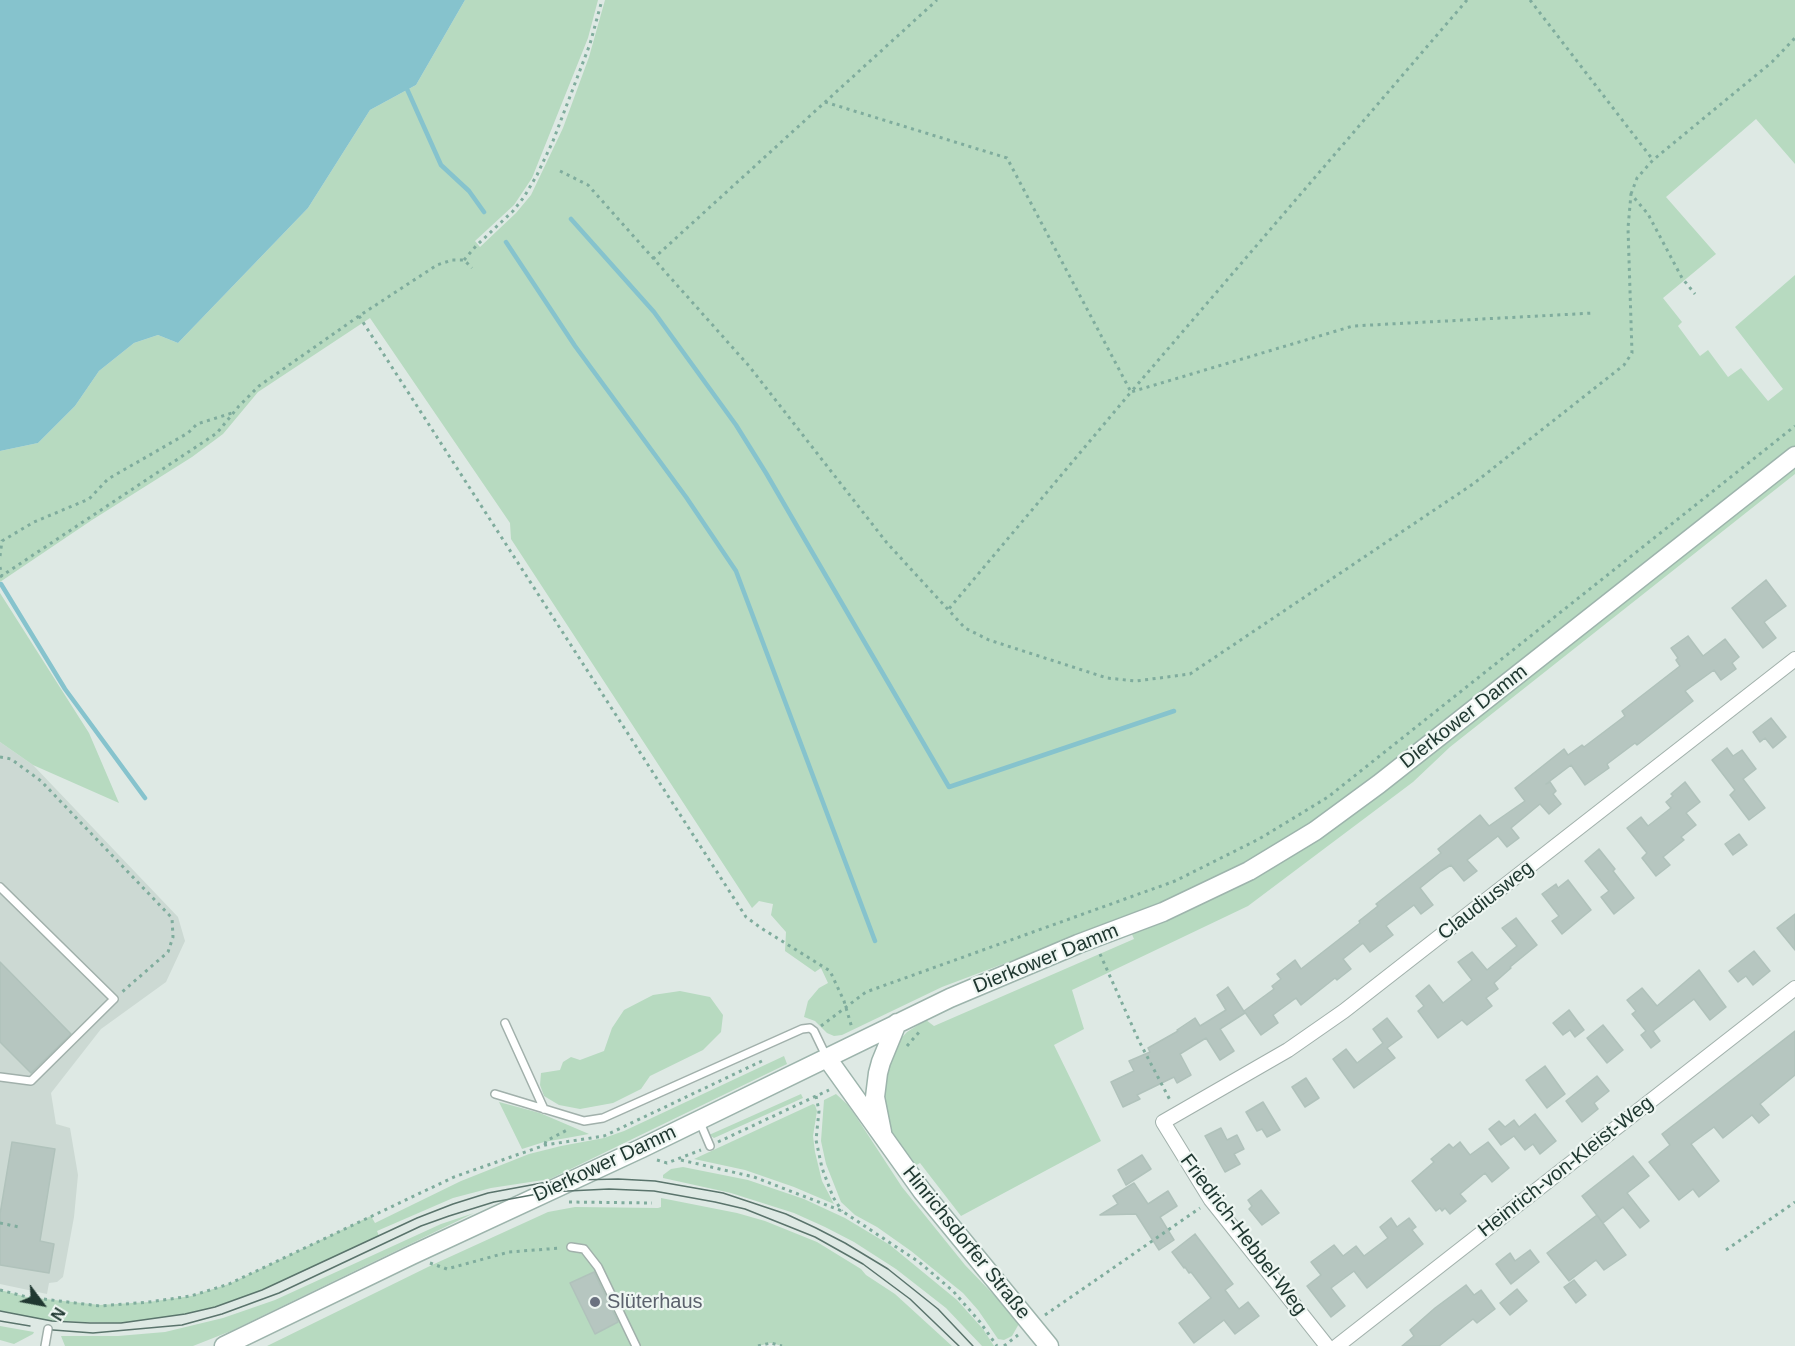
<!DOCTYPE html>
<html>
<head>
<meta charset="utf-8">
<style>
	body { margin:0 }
	#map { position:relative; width:1795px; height:1346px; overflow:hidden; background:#dee9e4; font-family:Helvetica,sans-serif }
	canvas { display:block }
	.north { position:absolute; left:12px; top:1274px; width:60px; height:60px; -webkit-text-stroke:4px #eef6f2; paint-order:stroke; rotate:122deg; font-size:16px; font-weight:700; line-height:24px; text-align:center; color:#203831 }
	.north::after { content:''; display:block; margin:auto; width:21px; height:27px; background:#203831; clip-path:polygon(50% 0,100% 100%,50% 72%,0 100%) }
</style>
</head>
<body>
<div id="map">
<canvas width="1795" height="1346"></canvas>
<div class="north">N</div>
</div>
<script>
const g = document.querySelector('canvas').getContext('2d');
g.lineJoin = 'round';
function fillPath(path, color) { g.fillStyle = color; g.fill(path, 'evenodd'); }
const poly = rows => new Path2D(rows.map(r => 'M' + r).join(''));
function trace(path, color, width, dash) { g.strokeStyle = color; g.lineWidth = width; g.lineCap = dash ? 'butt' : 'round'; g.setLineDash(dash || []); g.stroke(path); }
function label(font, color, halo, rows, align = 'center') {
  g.font = font + ' Helvetica,sans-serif'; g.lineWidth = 4.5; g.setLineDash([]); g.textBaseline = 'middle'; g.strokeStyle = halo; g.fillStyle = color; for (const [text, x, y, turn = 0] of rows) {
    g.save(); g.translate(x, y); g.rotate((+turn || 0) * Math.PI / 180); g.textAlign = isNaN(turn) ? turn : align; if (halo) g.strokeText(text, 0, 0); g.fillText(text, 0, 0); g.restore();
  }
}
fillPath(poly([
	[0,742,33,765,178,917,185,941,166,982,101,1029,51,1093,56,1124,70,1128,78,1175,74,1217,63,1277,57,1282,49,1283,47,1294,0,1284]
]), '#ccd9d3');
fillPath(poly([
	[465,0,598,0,588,38,532,178,514,205,475,241,480,247,516,213,531,195,563,128,589,57,605,0,1795,0,1795,164,1756,119,1666,197,1716,254,1663,298,1682,322,1678,326,1700,356,1708,350,1728,377,1741,368,1768,401,1783,389,1735,327,1795,275,1795,474,1450,747,1413,782,1248,906,1072,990,1084,1029,1054,1045,1101,1141,961,1216,920,1163,913,1167,900,1149,885,1123,880,1085,894,1046,907,1032,926,1020,934,1026,1134,939,1125,918,942,987,842,1035,834,1036,827,1033,815,1021,804,1017,808,1001,819,988,828,983,821,968,815,972,785,951,786,932,771,915,773,904,759,901,752,908,511,539,510,523,370,318,258,392,223,434,192,457,92,520,0,582,0,451,38,443,75,406,99,371,134,343,158,335,178,343,308,208,370,110,416,85],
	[0,593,89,733,119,803,33,765,0,742],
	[680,991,710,997,723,1015,721,1032,703,1050,650,1076,641,1089,613,1103,580,1109,559,1105,544,1096,540,1085,541,1073,560,1070,563,1062,571,1057,580,1060,604,1051,612,1028,624,1010,653,995],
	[784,1056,787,1064,550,1179,491,1188,453,1198,377,1231,379,1236,302,1272,262,1290,215,1307,185,1314,121,1323,52,1321,0,1311,0,1290,27,1297,100,1305,149,1302,191,1296,229,1284,371,1216,375,1223,461,1181,529,1154,561,1146,604,1138,624,1131],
	[801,1094,803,1098,714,1138,709,1135],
	[836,1094,847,1104,855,1115,902,1187,965,1265,1020,1322,1012,1336,1004,1340,998,1339,978,1310,963,1293,911,1251,877,1227,855,1215,841,1202,826,1164,821,1141,824,1100],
	[499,1102,540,1113,589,1134,544,1142,522,1149],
	[813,1104,815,1105,817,1111,813,1136,815,1152,822,1181,834,1204,794,1187,745,1170,694,1159],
	[683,1167,748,1180,804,1199,845,1218,890,1245,957,1300,983,1329,994,1346,982,1346,946,1308,896,1269,854,1242,825,1227,794,1213,731,1193,663,1178,663,1175,671,1169],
	[661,1198,737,1213,765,1221,817,1242,861,1269,866,1275,895,1294,952,1346,782,1346,771,1343,758,1346,267,1346,432,1265,548,1212,575,1207,658,1208,661,1207],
	[474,1213,231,1331,193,1346,65,1346,61,1336,118,1336,165,1332,223,1318,275,1300,441,1224],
	[0,1326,34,1332,33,1334,14,1344,0,1340]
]), '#b7dac0');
fillPath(poly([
	[0,0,465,0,416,85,370,110,308,208,178,343,158,335,134,343,99,371,75,406,38,443,0,451]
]), '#86c3cd');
trace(poly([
	[407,89,441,165,469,191,484,212],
	[571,219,654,312,736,425,766,473,949,787,1174,711],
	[506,242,575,346,686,497,736,571,875,941],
	[1,584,65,689,145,798]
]), '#86c3cd', 4.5);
const building = poly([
	[1766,580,1786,606,1764,622,1776,638,1763,648,1732,608,1766,580],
	[1688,636,1703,656,1725,639,1739,657,1732,663,1736,669,1721,680,1714,670,1685,691,1693,701,1637,745,1635,743,1607,764,1609,768,1585,785,1571,765,1546,784,1550,782,1556,791,1553,794,1561,804,1549,814,1540,804,1511,828,1519,838,1507,847,1498,836,1467,860,1477,871,1464,881,1451,865,1441,871,1420,888,1433,905,1421,914,1414,905,1386,926,1393,935,1370,952,1363,943,1343,959,1351,969,1337,980,1335,978,1301,1005,1296,998,1273,1015,1278,1023,1261,1035,1244,1011,1274,989,1272,986,1281,979,1277,974,1295,960,1301,969,1360,923,1359,921,1378,906,1376,904,1441,853,1438,849,1480,815,1489,826,1525,801,1515,788,1564,749,1568,755,1582,745,1584,747,1625,716,1622,711,1680,666,1676,660,1678,658,1671,648,1688,636],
	[1771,718,1786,737,1773,748,1765,738,1760,742,1753,732,1771,718],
	[1727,748,1733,756,1742,750,1756,769,1743,779,1765,808,1749,820,1730,795,1735,790,1712,760,1727,748],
	[1685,782,1700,802,1686,813,1696,825,1681,837,1684,840,1663,857,1670,865,1656,876,1642,858,1647,853,1627,828,1641,817,1648,826,1671,808,1666,802,1673,796,1671,794,1685,782],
	[1739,834,1747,845,1733,855,1725,844,1739,834],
	[1599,849,1615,869,1613,871,1634,898,1614,914,1601,897,1609,891,1585,861,1599,849],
	[1568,880,1591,910,1562,934,1552,921,1559,916,1542,894,1556,884,1558,888,1568,880],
	[1795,914,1795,950,1777,928,1795,914],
	[1516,918,1537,945,1510,967,1511,968,1494,983,1498,989,1486,998,1492,1006,1467,1025,1462,1020,1438,1038,1418,1011,1424,1006,1416,996,1429,985,1443,1003,1472,980,1458,962,1472,952,1487,970,1517,946,1502,928,1516,918],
	[1754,951,1770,971,1753,985,1746,976,1738,982,1729,971,1754,951],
	[0,962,71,1034,31,1073,0,1042,0,962],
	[1699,970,1726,1007,1710,1020,1694,999,1653,1031,1660,1041,1651,1048,1641,1035,1646,1031,1632,1014,1636,1011,1627,1000,1642,988,1657,1006,1699,970],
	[1228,987,1245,1013,1220,1029,1234,1051,1220,1060,1206,1038,1180,1054,1191,1075,1177,1083,1174,1077,1137,1095,1140,1099,1123,1107,1111,1082,1134,1071,1129,1061,1150,1052,1148,1048,1178,1031,1177,1030,1195,1018,1200,1026,1226,1010,1217,995,1228,987],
	[1569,1010,1584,1030,1575,1037,1570,1030,1563,1035,1553,1023,1569,1010],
	[1387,1018,1402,1037,1387,1048,1395,1058,1354,1088,1333,1059,1346,1049,1357,1063,1383,1043,1373,1029,1387,1018],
	[1603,1025,1623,1050,1607,1063,1587,1038,1603,1025],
	[1795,1031,1795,1075,1760,1104,1769,1115,1759,1123,1752,1115,1723,1138,1714,1127,1691,1144,1719,1181,1699,1197,1693,1189,1679,1200,1649,1162,1670,1145,1662,1134,1795,1031],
	[1545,1066,1565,1094,1547,1108,1526,1080,1545,1066],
	[1597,1076,1609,1091,1594,1103,1598,1109,1582,1122,1566,1101,1597,1076],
	[1306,1078,1319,1098,1305,1107,1292,1087,1306,1078],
	[1263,1102,1280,1130,1267,1137,1262,1129,1257,1131,1246,1112,1263,1102],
	[1535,1114,1556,1141,1540,1154,1533,1144,1525,1150,1514,1136,1501,1145,1489,1129,1499,1121,1505,1127,1514,1120,1519,1127,1535,1114],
	[1221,1128,1227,1140,1237,1135,1244,1149,1234,1154,1240,1164,1225,1172,1205,1136,1221,1128],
	[12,1142,55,1149,40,1241,54,1244,49,1273,0,1265,0,1214,12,1142],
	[1460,1142,1470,1155,1488,1142,1509,1168,1492,1182,1485,1173,1460,1194,1466,1201,1450,1214,1445,1208,1442,1211,1440,1208,1436,1211,1412,1181,1434,1162,1431,1159,1449,1144,1453,1148,1460,1142],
	[1142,1155,1151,1169,1126,1185,1118,1170,1142,1155],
	[1633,1156,1649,1176,1627,1193,1649,1221,1640,1228,1623,1207,1603,1223,1582,1196,1633,1156],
	[1134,1183,1148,1204,1168,1191,1177,1206,1160,1217,1174,1240,1159,1250,1136,1214,1100,1215,1118,1204,1113,1196,1134,1183],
	[1261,1190,1279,1213,1262,1225,1249,1209,1252,1206,1248,1200,1261,1190],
	[1597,1215,1626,1255,1604,1270,1596,1260,1569,1281,1547,1253,1597,1215],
	[1391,1218,1397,1227,1409,1218,1416,1227,1412,1230,1423,1244,1367,1288,1354,1271,1331,1288,1345,1306,1331,1317,1307,1286,1321,1275,1311,1262,1334,1245,1343,1256,1356,1246,1364,1256,1388,1238,1380,1227,1391,1218],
	[1195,1234,1233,1284,1225,1290,1239,1309,1248,1302,1259,1316,1235,1334,1224,1320,1194,1343,1179,1323,1211,1298,1191,1272,1189,1273,1185,1267,1184,1268,1172,1252,1195,1234],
	[1530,1250,1539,1262,1511,1284,1496,1264,1510,1253,1515,1261,1530,1250],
	[594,1272,618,1322,595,1334,570,1283,594,1272],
	[1574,1280,1586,1295,1576,1303,1564,1287,1574,1280],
	[1466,1285,1474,1295,1481,1290,1495,1309,1477,1323,1473,1319,1439,1346,1402,1346,1414,1336,1410,1330,1435,1308,1466,1285],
	[1517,1289,1527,1301,1510,1315,1500,1303,1517,1289]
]);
fillPath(building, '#b6c6c0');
trace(building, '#b0c2bb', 1.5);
const lane = poly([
	[0,887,114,999,31,1081,0,1077],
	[505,1023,544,1109],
	[495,1094,584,1121,603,1118,802,1029,810,1028,814,1031,827,1058],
	[699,1120,710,1146],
	[571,1247,584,1249,598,1267,636,1346],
	[45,1346,48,1329]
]);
const street = poly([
	[1327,1346,1211,1200,1163,1122,1288,1050,1344,1011,1795,659],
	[1337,1346,1795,988]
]);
const secondary = poly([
	[827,1058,922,1191,1049,1346],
	[882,1132,875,1097,878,1073,881,1062,897,1023],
	[224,1346,412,1255,642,1148,950,998,1078,944,1163,912,1249,871,1315,831,1379,784,1795,456]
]);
trace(lane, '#a1b0ab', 10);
trace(street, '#a1b0ab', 16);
trace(secondary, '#9db4ac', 21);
trace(poly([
	[1467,0,1131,392,1353,326,1594,313],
	[1530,0,1653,160],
	[825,102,1007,158,1131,392,948,610],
	[560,171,588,185,749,366,887,543,965,628,989,640,1107,678,1136,681,1190,674,1473,484,1624,365,1632,353,1628,228,1631,194,1648,214,1682,278,1695,294],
	[1631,194,1637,178,1653,160,1772,62,1795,38],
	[653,259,937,0],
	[464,260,476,246,513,211,524,197,537,175,553,141,590,44,602,0],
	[359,316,746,917,761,928,830,971,844,1001,852,1028],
	[0,556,2,541,34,522,89,499,108,479,188,433,197,424,232,413],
	[0,567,2,576],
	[0,577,217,433,239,406,259,386,359,316,437,265,452,260,464,260,472,268],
	[0,757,11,759,41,781,172,918,173,937,168,952,122,992],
	[1100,954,1139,1041,1171,1102],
	[821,1026,866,992,1175,881,1259,839,1292,819,1328,797,1795,426],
	[907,1046,920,1031],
	[816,1096,819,1111,816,1140,822,1168,833,1197,842,1211],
	[718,1142,829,1090],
	[545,1144,546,1141,569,1129],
	[657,1160,667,1163,701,1150],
	[681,1160,754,1177,842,1211,919,1262,953,1291,980,1322,997,1346],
	[569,1202,652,1203],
	[0,1223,19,1227],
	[1726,1250,1795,1202],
	[430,1263,447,1269,509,1252,561,1248],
	[0,1290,27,1297,100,1306,149,1302,191,1296,229,1284,454,1177,545,1145,604,1136,764,1060],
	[1045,1315,1200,1208],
	[758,1346,771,1343,782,1346],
	[1004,1346,1018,1335]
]), '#7fac9d', 3, [3, 4.5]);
trace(lane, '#fff', 7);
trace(street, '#fff', 14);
trace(secondary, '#fff', 18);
trace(poly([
	[0,1311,52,1321,90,1323,121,1323,185,1314,215,1307,262,1290,417,1218,453,1204,488,1193,542,1183,575,1180,618,1179,655,1181,723,1193,786,1214,816,1228,845,1243,888,1269,938,1309,973,1346],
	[0,1321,30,1326],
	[53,1330,93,1333,182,1325,222,1314,279,1293,421,1226,449,1216,494,1202,548,1192,609,1189,654,1191,715,1202,745,1209,815,1237,863,1264,910,1299,959,1346]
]), '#5a746c', 1.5);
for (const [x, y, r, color] of [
	[595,1302,6,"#6b7280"]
]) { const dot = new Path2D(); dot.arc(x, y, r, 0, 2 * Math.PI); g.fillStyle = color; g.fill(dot); trace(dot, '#eef6f2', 2); }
label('20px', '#203831', '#eef6f2', [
	["Dierkower Damm",1464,717,-38],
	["Claudiusweg",1486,901,-38],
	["Dierkower Damm",1046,959,-22],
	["Dierkower Damm",605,1164,-25],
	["Heinrich-von-Kleist-Weg",1566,1167,-38],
	["Friedrich-Hebbel-Weg",1243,1235,53],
	["Hinrichsdorfer Straße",966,1243,51]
]);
label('20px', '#5b616d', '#eef6f2', [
	["Slüterhaus",607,1302]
], 'left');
</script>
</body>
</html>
